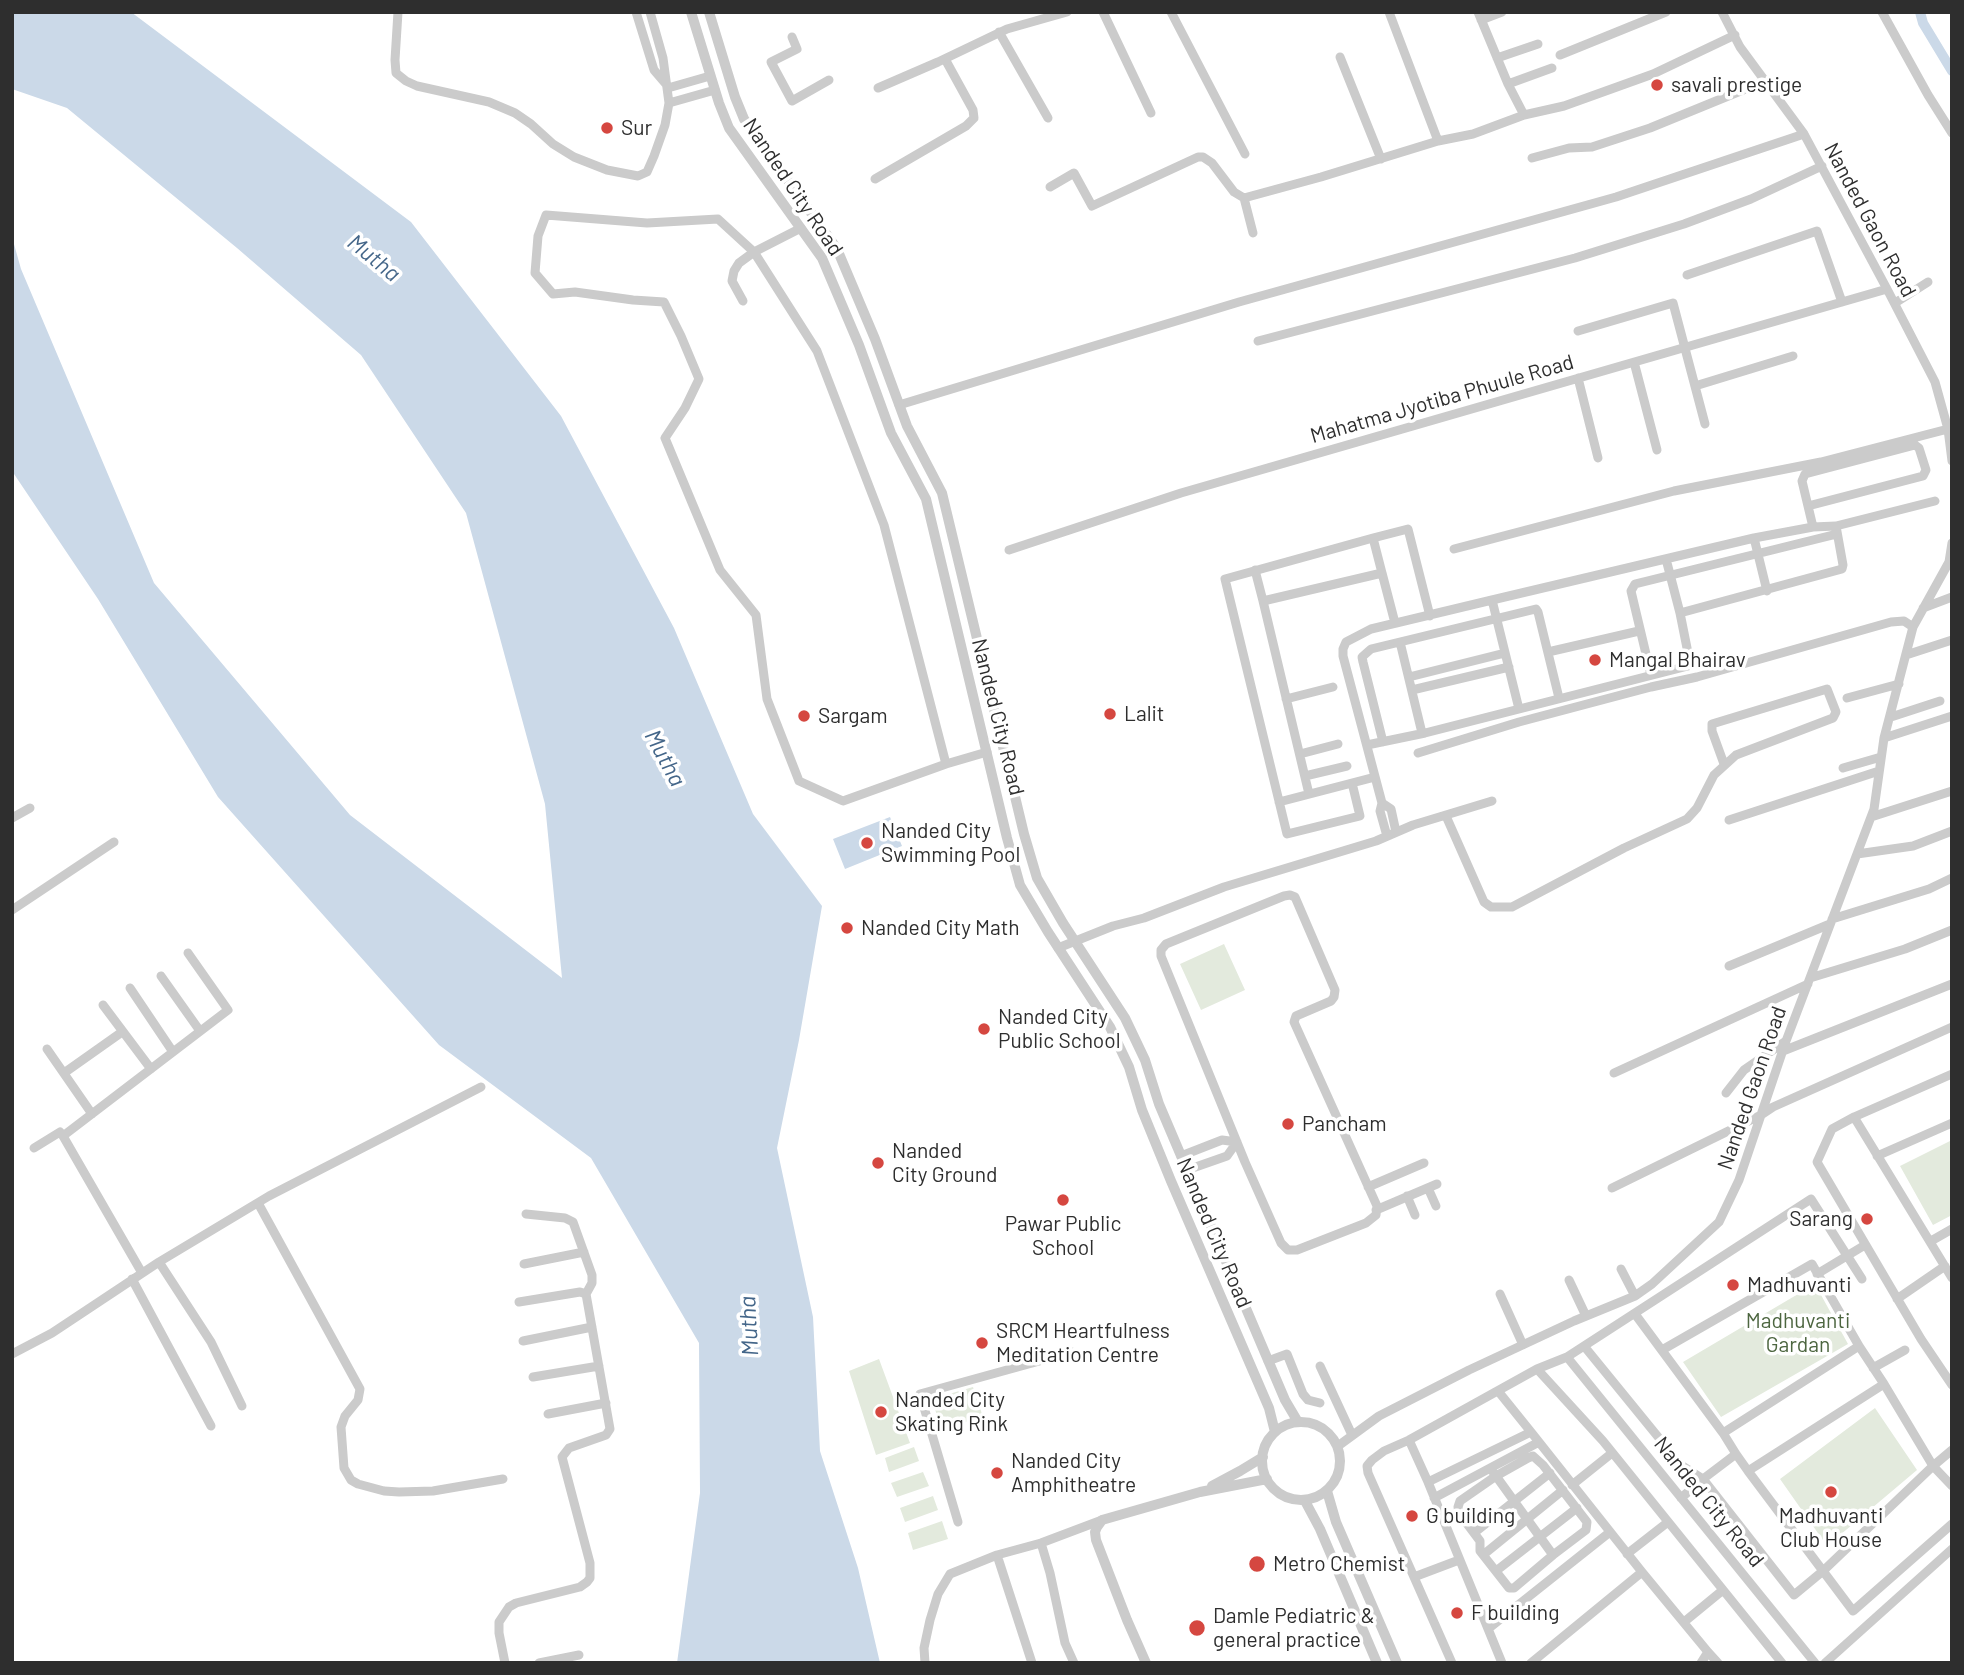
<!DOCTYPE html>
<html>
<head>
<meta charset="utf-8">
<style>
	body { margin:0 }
	#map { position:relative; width:1964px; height:1675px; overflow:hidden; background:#fff; font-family:Barlow,sans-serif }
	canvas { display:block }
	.frame { position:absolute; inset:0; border:14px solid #2e2e2e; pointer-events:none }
</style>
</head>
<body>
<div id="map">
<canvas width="1964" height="1675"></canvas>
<div class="frame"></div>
</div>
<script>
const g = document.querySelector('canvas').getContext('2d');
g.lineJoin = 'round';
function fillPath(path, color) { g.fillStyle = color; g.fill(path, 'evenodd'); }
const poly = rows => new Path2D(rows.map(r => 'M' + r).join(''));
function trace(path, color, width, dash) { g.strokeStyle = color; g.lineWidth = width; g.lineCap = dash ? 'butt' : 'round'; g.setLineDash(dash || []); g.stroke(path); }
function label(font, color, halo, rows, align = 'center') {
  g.font = font + ' Barlow,sans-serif'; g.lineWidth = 7; g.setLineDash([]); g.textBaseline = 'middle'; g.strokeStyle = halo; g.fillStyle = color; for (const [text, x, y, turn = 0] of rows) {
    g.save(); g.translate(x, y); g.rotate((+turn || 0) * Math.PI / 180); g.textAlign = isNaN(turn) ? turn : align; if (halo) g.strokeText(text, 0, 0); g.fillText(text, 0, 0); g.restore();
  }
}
fillPath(poly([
	[1224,944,1245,990,1201,1010,1180,964],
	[1952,1140,1952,1215,1933,1225,1900,1166],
	[1815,1284,1848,1344,1721,1417,1683,1362],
	[879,1359,910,1443,876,1455,849,1371],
	[973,1387,983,1417,941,1429,932,1399],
	[1875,1408,1917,1470,1827,1546,1780,1479],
	[914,1447,919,1461,889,1472,885,1458],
	[923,1472,929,1486,897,1497,891,1483],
	[933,1496,938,1510,905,1522,900,1508],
	[942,1521,948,1539,913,1550,908,1533]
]), '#e3eadd');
fillPath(poly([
	[12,12,131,12,411,222,561,416,674,628,753,814,822,906,799,1040,777,1148,813,1317,820,1451,858,1568,880,1663,677,1663,700,1493,699,1343,591,1158,439,1045,218,797,98,599,12,471,12,237,21,269,154,583,350,815,562,978,545,804,466,513,361,355,237,248,67,108,12,89],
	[890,817,902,846,845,869,833,839]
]), '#cbd9e8');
trace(poly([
	[1920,12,1923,23,1952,71]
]), '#cbd9e8', 10);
trace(poly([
	[398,12,395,60,396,73,406,81,417,86,489,102,515,113,531,124,553,144,574,157,607,170,638,176,647,172,654,156,665,125,669,103,663,58,650,12],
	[636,12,654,70,666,84],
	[1103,12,1151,113],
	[1171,12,1245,154],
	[1389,12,1438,141,1473,134,1524,115,1564,106,1653,74,1735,35],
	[1478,12,1508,84,1524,115],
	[1722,12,1740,47,1804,134,1887,289,1935,382,1948,429,1952,461],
	[1882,12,1928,95,1952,133],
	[1481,20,1502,12],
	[999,32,1048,118],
	[792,37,797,49,771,62,792,101,829,80],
	[1560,55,1666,12],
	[1340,57,1381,159],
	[1497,58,1538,44],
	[1508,84,1552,68],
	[668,88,710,76],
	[878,88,938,62,1007,29,1067,12],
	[669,103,715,90],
	[1532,158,1569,148,1592,147,1650,128,1765,81],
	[875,179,966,126,974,118,973,110,945,59],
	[1050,187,1074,173,1092,206,1198,157,1203,157,1212,163,1234,192,1244,198],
	[1253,233,1244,198,1321,177,1438,141],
	[1687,275,1817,231,1842,302],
	[743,301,732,281,734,271,739,263,754,252,801,228],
	[1895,303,1928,282],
	[1578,331,1673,303,1705,424],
	[1258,341,1575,258,1684,224,1751,199,1822,166],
	[1634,362,1657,450],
	[1578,378,1598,458],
	[1695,386,1793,356],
	[899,405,1239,302,1616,197,1804,134],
	[1808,506,1923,476,1926,470,1919,448,1915,445,1805,474,1802,481,1813,527],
	[1836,526,1935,501],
	[1373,538,1382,573],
	[1754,538,1767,591],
	[1454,549,1674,491,1821,462,1948,429],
	[1009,550,1181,493,1887,289],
	[1666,559,1680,613],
	[1255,570,1263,601],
	[1492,600,1519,709],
	[1923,608,1952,597],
	[1400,642,1422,733],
	[1548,652,1639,631],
	[1906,655,1952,640],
	[1651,675,1631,591,1635,584,1837,534],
	[1409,677,1505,653],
	[1412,690,1509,667],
	[1847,698,1899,684],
	[1286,699,1333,687],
	[1891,717,1940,701],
	[1884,738,1952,716],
	[1383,742,1363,662,1362,657,1371,649,1536,609,1538,612,1559,698],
	[1367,745,1425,733,1688,666,1690,663,1680,613,1842,569,1843,565,1836,526,1813,527,1754,538,1492,600,1371,629,1346,642,1343,649,1343,656,1382,803],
	[1418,753,1519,722,1651,687,1697,677,1891,622,1904,621,1913,627],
	[1300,754,1338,744],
	[946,764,884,525,817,351,754,252,718,219,647,223,546,215,538,236,535,273,553,294,575,292,633,300,664,302,681,336,699,379,685,408,665,438,720,570,756,615,767,699,799,781,843,801,946,764,987,752],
	[1843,768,1881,757],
	[1305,776,1347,766],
	[1375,777,1352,783,1360,816,1287,834,1225,579,1373,538,1408,529,1430,616],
	[1309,794,1263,601,1382,573,1395,623],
	[1279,802,1352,783],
	[1446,816,1484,902,1491,907,1512,907,1624,848,1687,819,1697,808,1714,775,1736,755,1833,718,1836,712,1827,689,1712,724,1712,731,1724,764],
	[1871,817,1952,791],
	[12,818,30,808],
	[1729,820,1879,771],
	[1387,836,1380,811,1382,803,1391,809,1396,832],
	[1857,854,1913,846,1952,831],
	[1290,895,1295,897,1335,990,1334,997,1331,1001,1296,1016,1294,1022,1377,1206,1376,1215,1366,1223,1297,1250,1288,1250,1281,1243,1245,1162,1161,956,1161,950,1166,944,1284,896,1290,895],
	[12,910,114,842],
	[1832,919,1929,889,1952,878],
	[1058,948,1113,926,1144,918,1224,887,1376,841,1413,825,1492,801],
	[1729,966,1830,924],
	[161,976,200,1031],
	[1810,978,1905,949,1952,930],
	[130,988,173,1052],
	[103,1005,151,1069],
	[47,1049,92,1114],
	[1783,1051,1952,984],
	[64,1073,122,1032],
	[1614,1073,1808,984],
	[1726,1093,1744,1070,1786,1041],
	[1854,1117,1952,1074],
	[63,1136,142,1273],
	[34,1148,60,1132,63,1136,228,1010,188,953],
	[1181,1156,1222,1140,1237,1142,1227,1156,1187,1170],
	[1877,1156,1952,1123],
	[1368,1187,1424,1163],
	[1428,1188,1436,1206],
	[1612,1188,1761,1115,1773,1107,1952,1027],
	[1407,1196,1415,1215],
	[258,1203,360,1389,358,1400,345,1416,341,1427,344,1468,351,1480,358,1484,384,1491,399,1492,433,1491,503,1479],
	[1376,1210,1437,1184],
	[526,1214,565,1218,573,1222,592,1275,592,1283,586,1294],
	[1931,1241,1952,1229],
	[159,1262,211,1342,242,1406],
	[524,1264,584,1252],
	[1621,1269,1635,1296],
	[1817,1274,1865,1245],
	[1952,1278,1854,1117,1832,1129,1817,1162,1921,1339,1952,1385],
	[132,1279,211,1426],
	[1569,1280,1586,1316],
	[1500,1294,1523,1345],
	[1897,1299,1945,1266],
	[1635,1314,1723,1433],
	[523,1341,592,1327],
	[1584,1346,1681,1465,1703,1479,1794,1595,1823,1571,1933,1466,1884,1384],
	[1662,1350,1812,1264,1859,1346],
	[12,1354,52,1333,159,1262,269,1196,481,1087],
	[1567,1357,1815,1663],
	[1268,1361,1287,1354,1303,1394,1308,1400,1320,1403],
	[1320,1366,1352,1435],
	[1873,1368,1905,1350],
	[1537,1369,1567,1357,1811,1199,1862,1279],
	[533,1377,599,1366],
	[1498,1391,1531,1432],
	[548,1414,606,1403],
	[1409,1440,1537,1369,1603,1441,1782,1663],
	[1338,1446,1379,1416,1469,1370,1574,1321,1635,1296,1652,1284,1719,1222,1739,1180,1786,1041,1874,809,1884,738,1913,627,1949,562,1952,543],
	[1952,1450,1933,1466,1952,1486],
	[1490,1468,1496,1476,1540,1537,1553,1555,1514,1588,1509,1588,1480,1551,1480,1541,1459,1513,1458,1507,1460,1501,1496,1476,1528,1458,1533,1456,1543,1465,1587,1522,1586,1530,1553,1555],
	[1748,1471,1853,1611,1952,1524],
	[1428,1482,1409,1440,1384,1451,1372,1460,1367,1466,1368,1473,1452,1663],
	[1572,1485,1612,1453],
	[1434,1498,1539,1442],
	[1681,1498,1703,1479,1736,1454,1723,1433,1859,1346,1884,1384,1748,1471,1736,1454],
	[958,1522,920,1394,1072,1352],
	[1474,1533,1550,1473],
	[1041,1543,1050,1573,1065,1643,1074,1663],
	[1627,1554,1668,1522],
	[997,1555,1032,1663],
	[1483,1555,1563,1490],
	[1496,1571,1577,1508],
	[1414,1577,1459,1560],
	[1684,1622,1723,1590],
	[1488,1629,1610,1532],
	[1708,1652,1718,1663],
	[505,1663,499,1633,499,1622,509,1607,516,1603,580,1587,587,1582,590,1578,590,1563,562,1457,569,1448,606,1435,610,1429,586,1294,580,1292,519,1302],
	[539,1663,579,1655],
	[925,1663,924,1648,930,1620,938,1594,950,1574,997,1555,1041,1543,1102,1520],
	[1502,1663,1428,1482,1531,1432,1642,1572,1708,1652,1701,1663],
	[1531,1663,1642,1572],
	[1825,1663,1952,1549]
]), '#cbcbcb', 9);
trace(poly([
	[691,12,719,103,729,128,822,258,859,345,891,433,926,499,1007,838,1020,885,1048,932,1110,1027,1129,1067,1142,1110,1171,1181,1269,1408,1275,1432],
	[709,12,735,97,744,119,837,249,875,339,907,426,942,493,1024,834,1037,878,1063,923,1125,1018,1145,1060,1159,1104,1285,1400,1298,1422],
	'1262 1461a39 39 0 1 1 78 0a39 39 0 1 1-78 0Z',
	[1212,1486,1240,1471,1263,1457],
	[1327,1491,1336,1522,1397,1663],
	[1305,1501,1320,1529,1377,1663],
	[1146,1663,1127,1620,1096,1540,1095,1532,1097,1527,1102,1520,1200,1492,1267,1479]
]), '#cbcbcb', 10);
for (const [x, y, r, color] of [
	[1657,85,7,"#d54740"],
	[607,128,7,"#d54740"],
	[1595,660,7,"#d54740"],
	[1110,714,7,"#d54740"],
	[804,716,7,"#d54740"],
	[867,843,7,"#d54740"],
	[847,928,7,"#d54740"],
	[984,1029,7,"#d54740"],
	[1288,1124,7,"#d54740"],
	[878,1163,7,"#d54740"],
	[1063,1200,7,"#d54740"],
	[1867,1219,7,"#d54740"],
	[1733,1285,7,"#d54740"],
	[982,1343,7,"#d54740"],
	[881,1412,7,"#d54740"],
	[997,1473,7,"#d54740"],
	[1831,1492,7,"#d54740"],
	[1412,1516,7,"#d54740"],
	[1257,1564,9,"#d54740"],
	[1457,1613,7,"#d54740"],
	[1197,1628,9,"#d54740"]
]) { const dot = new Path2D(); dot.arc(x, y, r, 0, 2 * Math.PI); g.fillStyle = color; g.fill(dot); trace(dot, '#fff', 2.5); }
label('21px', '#2e2e2e', '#fff', [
	["savali prestige",1671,85],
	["Sur",621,128],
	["Mangal Bhairav",1609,660],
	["Lalit",1124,714],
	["Sargam",818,716],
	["Nanded City",881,831],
	["Swimming Pool",881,855],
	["Nanded City Math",861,928],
	["Nanded City",998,1017],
	["Public School",998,1041],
	["Pancham",1302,1124],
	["Nanded",892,1151],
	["City Ground",892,1175],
	["Sarang",1853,1219,"right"],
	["Pawar Public",1063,1224,"center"],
	["School",1063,1248,"center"],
	["Madhuvanti",1747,1285],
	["SRCM Heartfulness",996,1331],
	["Meditation Centre",996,1355],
	["Nanded City",895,1400],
	["Skating Rink",895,1424],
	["Nanded City",1011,1461],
	["Amphitheatre",1011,1485],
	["G building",1426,1516],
	["Madhuvanti",1831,1516,"center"],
	["Club House",1831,1540,"center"],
	["Metro Chemist",1273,1564],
	["F building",1471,1613],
	["Damle Pediatric &",1213,1616],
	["general practice",1213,1640]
], 'left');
label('21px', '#2e2e2e', '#fff', [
	["Nanded City Road",793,187,56],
	["Nanded Gaon Road",1870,220,62],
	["Mahatma Jyotiba Phuule Road",1442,399,-16],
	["Nanded City Road",998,717,76],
	["Nanded Gaon Road",1752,1088,-71],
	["Nanded City Road",1214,1233,67],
	["Nanded City Road",1709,1502,51]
]);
label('21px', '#4d6640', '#fff', [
	["Madhuvanti",1798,1321],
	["Gardan",1798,1345]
]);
label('italic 23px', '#446689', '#fff', [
	["Mutha",374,258,39],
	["Mutha",665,758,62],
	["Mutha",749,1326,-93]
]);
</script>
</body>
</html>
